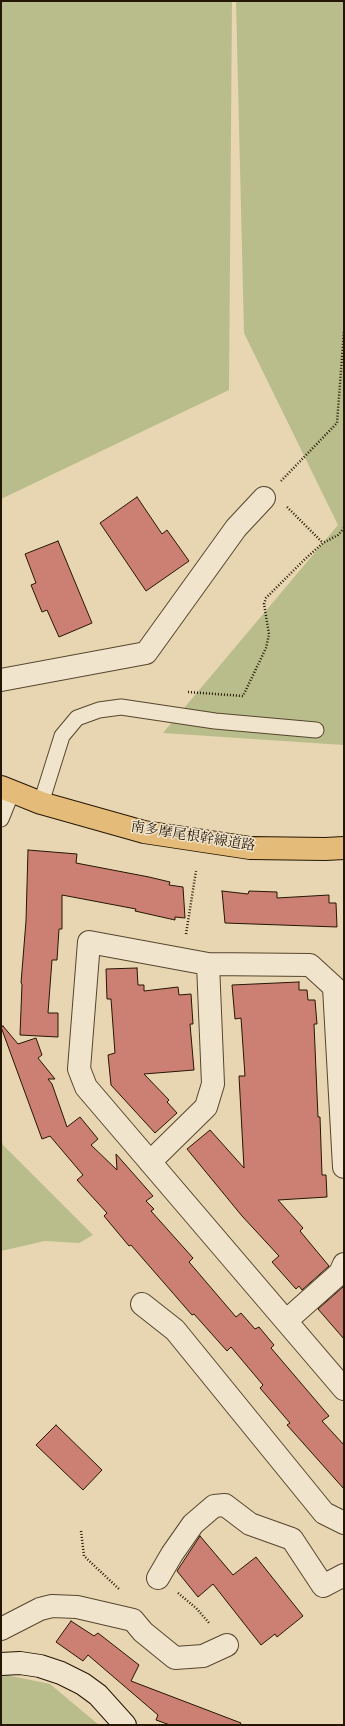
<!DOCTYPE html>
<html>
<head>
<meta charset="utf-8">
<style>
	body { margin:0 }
	#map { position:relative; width:345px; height:1726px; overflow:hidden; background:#e8d6b2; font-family:Alegreya,serif }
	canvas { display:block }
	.frame { position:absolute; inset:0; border:2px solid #251602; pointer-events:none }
</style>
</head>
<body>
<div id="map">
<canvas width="345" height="1726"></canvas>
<div class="frame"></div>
</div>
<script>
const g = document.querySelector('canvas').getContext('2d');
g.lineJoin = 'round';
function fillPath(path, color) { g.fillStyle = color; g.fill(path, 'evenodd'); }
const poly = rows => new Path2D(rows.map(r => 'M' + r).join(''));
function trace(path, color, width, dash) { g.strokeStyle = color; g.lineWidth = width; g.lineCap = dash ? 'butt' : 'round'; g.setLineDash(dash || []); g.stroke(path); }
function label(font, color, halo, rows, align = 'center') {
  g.font = font + ' Alegreya,"Noto Serif JP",serif'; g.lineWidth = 3; g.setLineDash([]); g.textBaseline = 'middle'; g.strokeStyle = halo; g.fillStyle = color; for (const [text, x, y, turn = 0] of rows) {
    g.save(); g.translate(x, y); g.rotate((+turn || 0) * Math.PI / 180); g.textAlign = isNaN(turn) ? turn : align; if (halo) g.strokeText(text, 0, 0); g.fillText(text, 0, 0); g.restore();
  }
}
fillPath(poly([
	[1,1,232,1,229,390,1,499],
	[236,1,344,1,344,745,163,733,338,525,244,333],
	[1,1138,3,1145,93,1235,79,1243,45,1241,1,1251],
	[1,1674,50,1684,99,1725,1,1725]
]), '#b8bd8b');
const building = poly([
	[137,497,162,534,167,530,189,561,146,591,100,523,137,497],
	[58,541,92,623,59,637,47,610,42,612,31,585,36,583,25,554,58,541],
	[28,850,77,854,76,863,149,877,170,882,169,885,183,887,185,918,175,917,175,920,135,911,136,909,62,895,62,929,59,929,57,960,52,960,48,1013,58,1013,58,1037,20,1035,22,984,21,983,26,921,28,850],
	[222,891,248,894,249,891,277,892,277,898,329,895,329,903,336,903,337,927,225,923,222,891],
	[137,968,138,985,144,985,144,991,178,987,179,995,191,994,193,1024,190,1024,194,1070,144,1074,169,1100,167,1102,177,1113,155,1133,111,1085,108,1055,115,1053,111,999,107,999,106,969,137,968],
	[299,982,299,990,307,990,308,1000,315,1000,317,1024,314,1024,318,1117,320,1117,322,1175,326,1175,327,1197,278,1200,303,1228,300,1231,329,1266,302,1290,299,1286,296,1289,272,1262,279,1256,242,1216,187,1149,210,1130,244,1168,239,1076,245,1076,241,1018,235,1019,232,985,299,982],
	[3,1026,18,1044,36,1038,42,1055,38,1058,55,1079,48,1079,52,1084,67,1127,80,1117,98,1139,91,1145,117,1170,116,1154,153,1196,146,1201,154,1209,151,1211,193,1258,189,1262,236,1317,241,1313,255,1329,259,1327,274,1345,271,1348,329,1416,322,1421,344,1445,344,1489,287,1425,290,1423,260,1388,263,1385,231,1347,227,1351,194,1314,192,1315,131,1245,129,1246,104,1216,107,1213,77,1180,83,1175,50,1136,42,1139,1,1027,3,1026],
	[344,1286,344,1339,318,1309,344,1286],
	[56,1425,102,1470,83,1490,36,1445,56,1425],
	[200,1536,233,1575,256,1557,303,1616,277,1637,275,1634,261,1645,213,1584,198,1597,177,1571,200,1536],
	[71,1621,94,1636,98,1633,139,1665,131,1681,241,1723,240,1725,170,1725,156,1720,158,1715,88,1655,83,1661,56,1642,71,1621]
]);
fillPath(building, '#cb8073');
trace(building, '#251602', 1);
const lane = poly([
	[41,803,62,736,77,718,99,710,121,707,215,721,316,730],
	[1,819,12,792]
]);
const street = poly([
	[1,680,146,653,236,528,264,498],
	[150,1162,206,1107,213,1084,208,964],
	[344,1167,334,987,310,965,208,964,89,942,79,1069,86,1087,344,1389],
	[142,1304,175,1330,324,1513,344,1523],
	[286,1321,340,1273,344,1264],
	[158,1578,172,1554,193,1524,214,1506,225,1505,250,1524,292,1539,323,1586,344,1575],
	[1,1629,40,1609,52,1606,77,1607,133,1620,143,1632,175,1658,203,1656,227,1645]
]);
const secondary = poly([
	[1,1664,20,1663,40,1666,61,1673,83,1684,98,1695,125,1725]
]);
const primary = poly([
	[1,787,41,803,144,832,250,848,325,849,344,848]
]);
trace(lane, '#56462e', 17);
trace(street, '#56462e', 24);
trace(secondary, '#251602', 24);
trace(primary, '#251602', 24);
trace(poly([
	[281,481,337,423,344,331],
	[287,507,323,543],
	[188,692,243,696,266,648,269,634,264,604,266,598,305,559,323,543,338,535,344,528],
	[186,934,196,871],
	[81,1531,84,1556,119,1589],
	[178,1593,196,1608,210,1624]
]), '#251602', 2.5, [1, 2]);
trace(lane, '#f0e4cd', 15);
trace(street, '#f0e4cd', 22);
trace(secondary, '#f0e4cd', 22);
trace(primary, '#e4bb79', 22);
label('14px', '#251602', '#f0e4cd', [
	["南多摩尾根幹線道路",193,837,9]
]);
</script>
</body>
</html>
